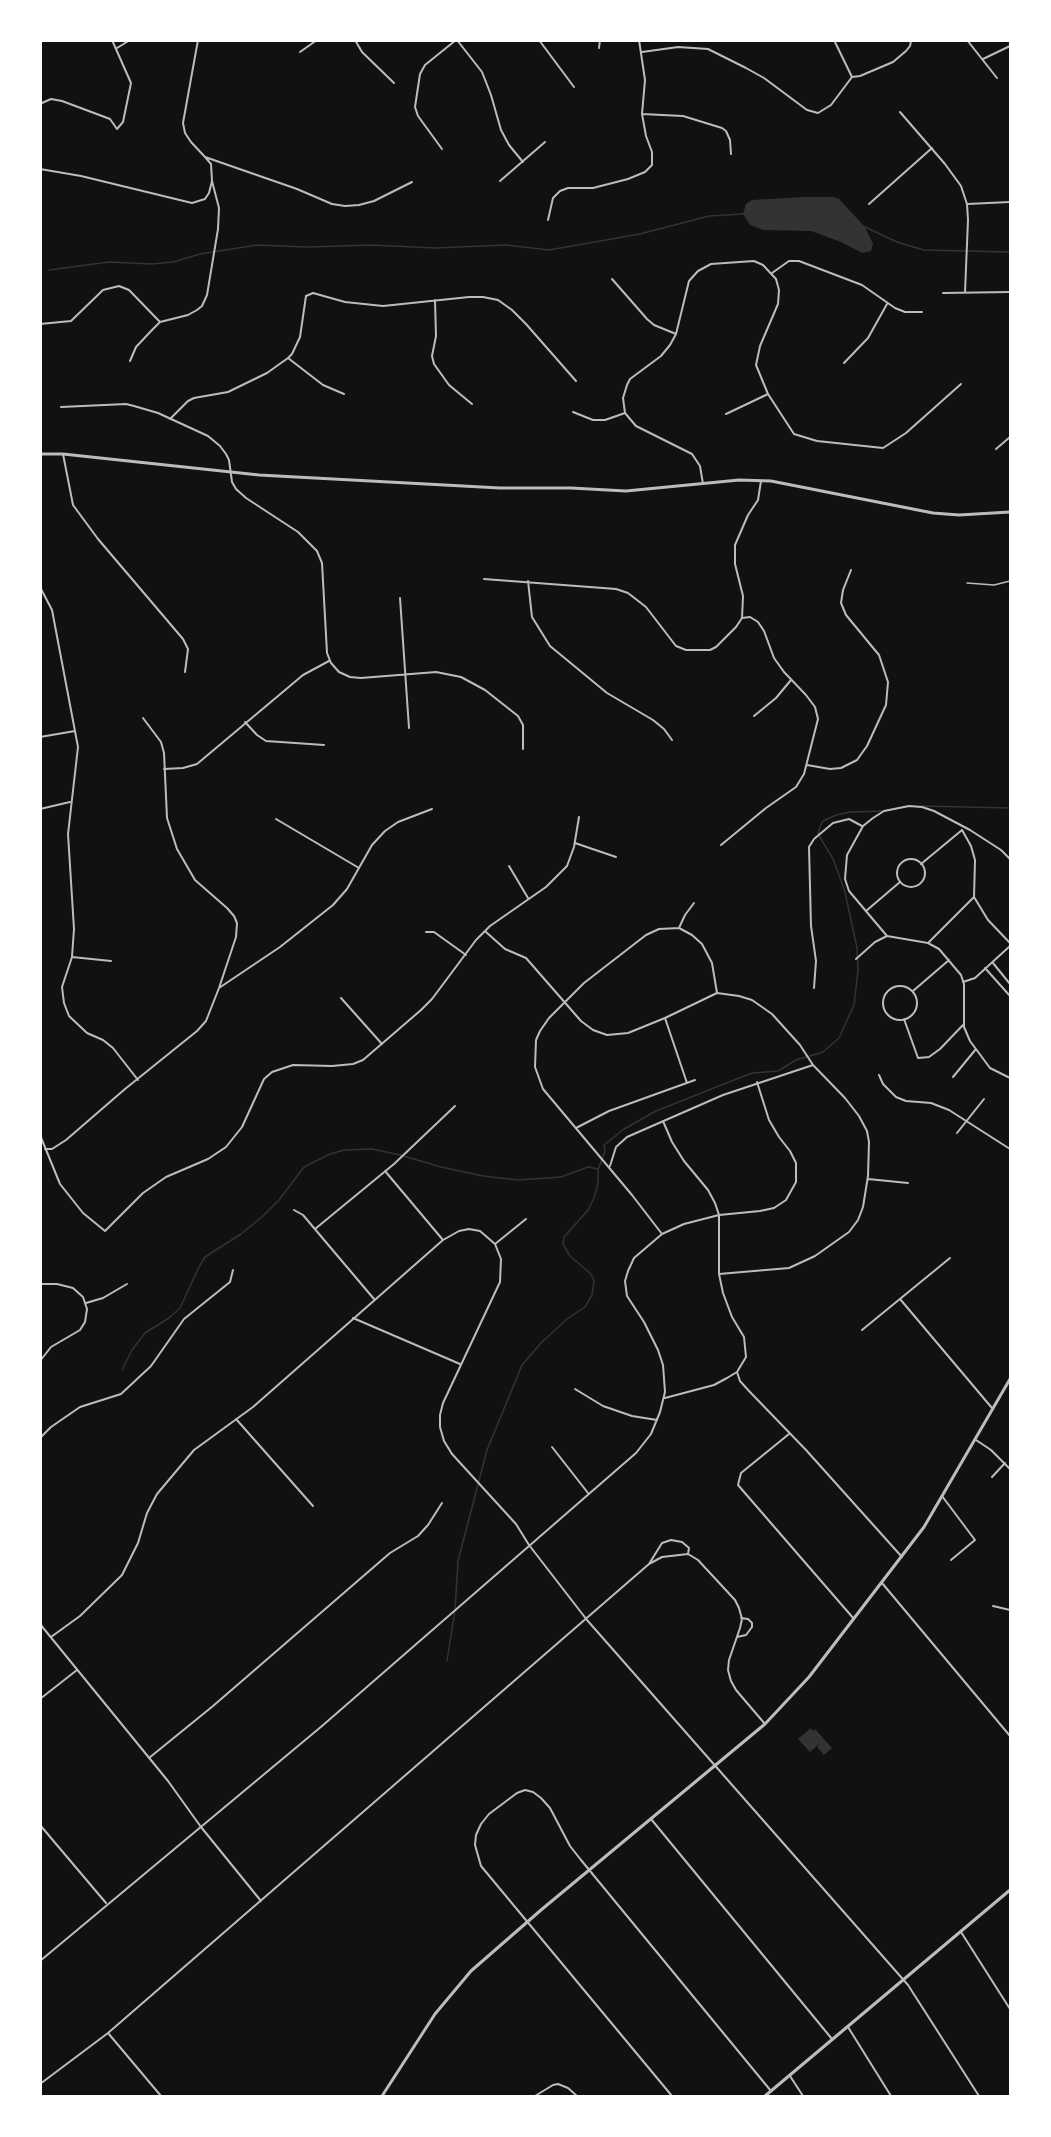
<!DOCTYPE html>
<html>
<head>
<meta charset="utf-8">
<style>
	body { margin:0 }
	#map { position:relative; width:1051px; height:2137px; overflow:hidden; background:#111; font-family:"Nunito Sans",sans-serif }
	canvas { display:block }
	.frame { position:absolute; inset:0; border:42px solid #fff; pointer-events:none }
</style>
</head>
<body>
<div id="map">
<canvas width="1051" height="2137"></canvas>
<div class="frame"></div>
</div>
<script>
const g = document.querySelector('canvas').getContext('2d');
g.lineJoin = 'round';
function fillPath(path, color) { g.fillStyle = color; g.fill(path, 'evenodd'); }
const poly = rows => new Path2D(rows.map(r => 'M' + r).join(''));
function trace(path, color, width, dash) { g.strokeStyle = color; g.lineWidth = width; g.lineCap = dash ? 'butt' : 'round'; g.setLineDash(dash || []); g.stroke(path); }
fillPath(poly([
	[804,197,833,197,839,199,865,227,873,244,871,251,862,253,841,242,811,231,763,230,750,225,743,214,746,204,752,200],
	[811,1728,813,1731,815,1729,832,1748,824,1755,817,1747,820,1743,810,1752,798,1739]
]), '#333');
trace(poly([
	[865,227,897,242,924,250,1010,252],
	[49,270,109,262,152,264,173,262,200,254,257,245,307,247,371,245,435,248,506,245,549,250,640,234,709,216,743,214],
	[922,806,1010,808],
	[122,1370,132,1350,145,1333,169,1318,180,1308,198,1269,205,1257,241,1234,263,1216,279,1200,304,1167,330,1154,344,1150,372,1149,400,1155,441,1167,483,1176,518,1180,561,1177,588,1167,598,1169],
	[447,1661,455,1610,458,1561,487,1450,522,1365,541,1343,567,1319,585,1307,592,1295,594,1281,591,1274,570,1256,563,1244,564,1237,588,1210,594,1198,598,1184,598,1170,605,1151,604,1145,624,1129,656,1111,739,1078,753,1073,778,1071,796,1060,823,1052,839,1038,854,1005,858,970,857,948,845,892,833,859,818,834,820,827,823,821,836,815,850,812,884,811]
]), '#333', 1.5);
trace(poly([
	[967,583,994,585,1010,581]
]), '#bcbcbc', 1.5);
trace(poly([
	[198,40,183,123,185,133,191,142,205,157,297,189,332,204,345,206,359,205,374,201,412,182],
	[355,40,362,52,394,83],
	[457,40,482,72,491,95,501,130,509,145,523,162],
	[539,40,574,87],
	[834,40,852,77],
	[967,40,997,78],
	[117,48,130,40],
	[599,48,600,40],
	[300,52,317,40],
	[642,52,678,47,708,49,746,68,764,78,807,110,818,113,831,105,852,77,860,76,893,62,906,51,910,46,911,41],
	[983,59,1010,46],
	[42,103,51,99,62,101,110,119,117,129,123,122,131,83,112,40],
	[900,112,945,164,961,186,967,204,968,220,965,292],
	[642,114,683,116,722,128,726,131,730,140,731,154],
	[442,149,418,116,415,107,420,74,425,65,456,40],
	[40,169,81,176,192,203,205,199,209,193,212,181],
	[500,181,545,142],
	[869,204,932,148],
	[967,204,1010,202],
	[548,220,553,198,560,191,568,188,593,188,628,179,645,172,652,165,652,152,646,136,642,114,645,80,639,40],
	[772,273,789,261,799,261,862,285,895,308,905,312,922,312],
	[612,279,647,319,654,325,676,334],
	[943,293,1010,292],
	[435,300,436,336,432,356,434,364,449,385,472,404],
	[40,324,71,321,103,290,119,286,129,290,160,322],
	[288,358,323,385,344,394],
	[130,361,136,347,152,330,160,322,188,315,197,310,202,306,207,295,218,229,219,208,212,181,211,164,205,157],
	[844,363,868,338,887,304],
	[61,407,126,404,134,406,158,413,208,436,220,446,226,454,229,460,232,482,236,489,246,498,298,532,317,551,322,563,327,653,331,663,339,672,350,677,361,678,436,672,461,677,485,690,518,716,523,725,523,749],
	[573,412,593,420,605,420,625,413],
	[726,414,768,394],
	[170,419,188,401,194,398,228,392,267,373,288,358,292,354,300,337,306,296,313,293,345,302,383,306,469,297,483,297,498,300,512,310,526,324,576,381],
	[996,449,1010,437],
	[63,454,73,505,98,539,183,639,188,649,185,672],
	[703,484,700,466,692,454,636,426,625,413,623,398,627,385,630,379,661,356,670,345,676,334,689,281,698,271,711,264,754,261,763,265,776,279,779,290,778,304,760,346,756,365,768,394,794,434,817,441,883,448,906,433,961,384],
	[484,579,616,589,628,593,646,607,676,646,686,650,710,650,716,647,736,627,742,618,743,596,735,564,735,545,748,515,758,500,761,481],
	[528,581,532,617,550,646,607,693,653,720,664,729,672,740],
	[40,587,52,610,78,747,68,834,74,929,72,957,62,987,64,1003,69,1016,87,1033,103,1040,113,1048,138,1080],
	[400,598,409,728],
	[754,716,776,698,791,680],
	[245,722,257,735,266,741,324,745],
	[40,737,75,731],
	[807,765,830,769,841,768,857,760,867,746,886,705,888,682,879,655,846,615,841,603,843,590,851,570],
	[164,769,183,768,197,764,303,675,329,661],
	[40,809,70,802],
	[276,819,359,868],
	[962,830,971,846,975,860,974,897,988,920,1010,943],
	[575,843,616,857],
	[721,845,766,808,796,787,804,774,818,719,815,707,806,695,784,672,774,658,764,631,758,622,750,617,742,618],
	'897 873a14 14 0 1 1 28 0a14 14 0 1 1-28 0Z',
	[921,864,962,830],
	[509,866,528,898],
	[866,911,900,882],
	[679,928,685,915,694,903],
	[426,932,434,932,466,955],
	[486,932,505,949,526,958,581,1021,593,1030,607,1035,628,1033,665,1018,717,993,739,996,752,1000,772,1014,800,1045,813,1065,845,1098,859,1116,867,1131,869,1142,868,1176,863,1207,858,1220,849,1232,815,1256,789,1268,719,1274],
	[887,936,849,891,845,879,847,855,863,826,873,818,884,811,909,806,922,807,934,811,970,830,1001,850,1010,859],
	[929,942,974,897],
	[72,957,111,961],
	[856,959,875,942,887,936,928,943,939,949,961,975,964,984,964,1027,970,1041,990,1068,1010,1078],
	[993,963,1010,984],
	[985,968,1010,996],
	[963,982,975,978,1010,946],
	'883 1003a17 17 0 1 1 34 0a17 17 0 1 1-34 0Z',
	[219,988,280,947,333,905,347,889,372,845,385,831,398,822,432,809],
	[814,988,816,961,811,926,809,847,814,839,833,823,849,819,862,826],
	[913,991,949,960],
	[341,998,382,1044],
	[665,1018,687,1083],
	[904,1019,918,1058,929,1057,940,1049,963,1025],
	[879,1075,883,1084,896,1097,906,1101,931,1103,949,1110,1010,1149],
	[953,1077,976,1049],
	[663,1121,672,1142,684,1161,708,1190,715,1203,719,1215,719,1274,723,1293,732,1317,744,1337,746,1357,737,1372,727,1378,714,1385,665,1398],
	[576,1128,609,1111,695,1080],
	[957,1133,984,1099],
	[40,1135,60,1184,83,1213,105,1231,143,1193,166,1177,208,1159,226,1147,242,1127,264,1079,272,1072,293,1065,332,1066,353,1064,363,1060,421,1010,432,999,476,940,490,926,546,887,567,866,574,847,579,817],
	[45,1149,52,1149,66,1140,125,1089,197,1031,206,1021,219,988,236,937,237,923,234,916,227,908,195,880,177,849,167,818,164,753,161,742,143,718],
	[610,1166,616,1147,627,1137,723,1095,813,1065],
	[385,1171,443,1240],
	[868,1179,908,1183],
	[294,1210,303,1215,374,1299],
	[315,1229,394,1164,455,1106],
	[662,1234,632,1195,543,1089,535,1067,536,1040,540,1031,549,1018,584,983,646,935,659,929,679,928,692,935,702,944,712,963,717,993],
	[495,1244,526,1219],
	[40,1284,57,1284,73,1288,83,1297,87,1309,85,1322,80,1330,51,1347,40,1361],
	[900,1299,992,1408],
	[86,1303,103,1298,127,1284],
	[353,1318,460,1364],
	[862,1330,950,1258],
	[737,1372,740,1381,749,1391,806,1450,902,1557],
	[575,1389,603,1406,632,1416,657,1420],
	[236,1419,313,1506],
	[789,1434,741,1473,738,1485,854,1619],
	[40,1438,51,1427,80,1407,121,1394,151,1366,184,1319,230,1282,233,1270],
	[976,1440,991,1450,1010,1469],
	[552,1447,588,1493],
	[992,1477,1005,1463],
	[942,1496,975,1540,951,1560],
	[649,1564,662,1543,671,1540,682,1542,689,1548,688,1554],
	[882,1583,1010,1736],
	[993,1606,1010,1610],
	[40,1624,168,1781,201,1827,261,1901],
	[51,1637,80,1616,122,1575,138,1543,147,1513,157,1494,194,1450,253,1407,443,1240,459,1231,469,1229,480,1231,495,1244,501,1259,500,1282,443,1403,440,1415,440,1427,444,1441,452,1454,516,1524,529,1545,587,1620,908,1985,979,2096],
	[737,1637,746,1635,752,1627,752,1623,748,1619,741,1618],
	[40,1699,77,1670],
	[149,1758,213,1706,390,1553,418,1536,428,1525,442,1503],
	[651,1819,832,2039],
	[40,1825,106,1903],
	[961,1932,1010,2009],
	[40,1961,322,1726,636,1453,651,1434,660,1412,665,1392,663,1365,658,1350,644,1322,627,1296,625,1281,628,1271,634,1258,662,1234,684,1224,719,1215,760,1211,774,1208,786,1200,796,1182,796,1163,790,1151,779,1137,769,1120,757,1082],
	[848,2027,891,2096],
	[108,2033,161,2096],
	[790,2076,803,2096],
	[40,2084,108,2033,649,1564,662,1557,688,1554,698,1560,735,1600,739,1608,742,1619,740,1628,729,1660,728,1670,731,1681,736,1690,765,1724],
	[535,2096,553,2085,558,2084,568,2088,577,2096],
	[672,2096,481,1866,475,1845,476,1835,481,1824,489,1814,517,1793,525,1790,533,1792,541,1798,550,1808,570,1846,581,1860,771,2091]
]), '#bcbcbc', 2);
trace(poly([
	[40,454,63,454,259,475,500,488,571,488,626,491,739,480,771,481,933,513,959,515,1010,512],
	[382,2096,435,2014,471,1971,541,1910,765,1724,809,1677,924,1527,1010,1379],
	[765,2096,1010,1890]
]), '#bcbcbc', 3);
</script>
</body>
</html>
